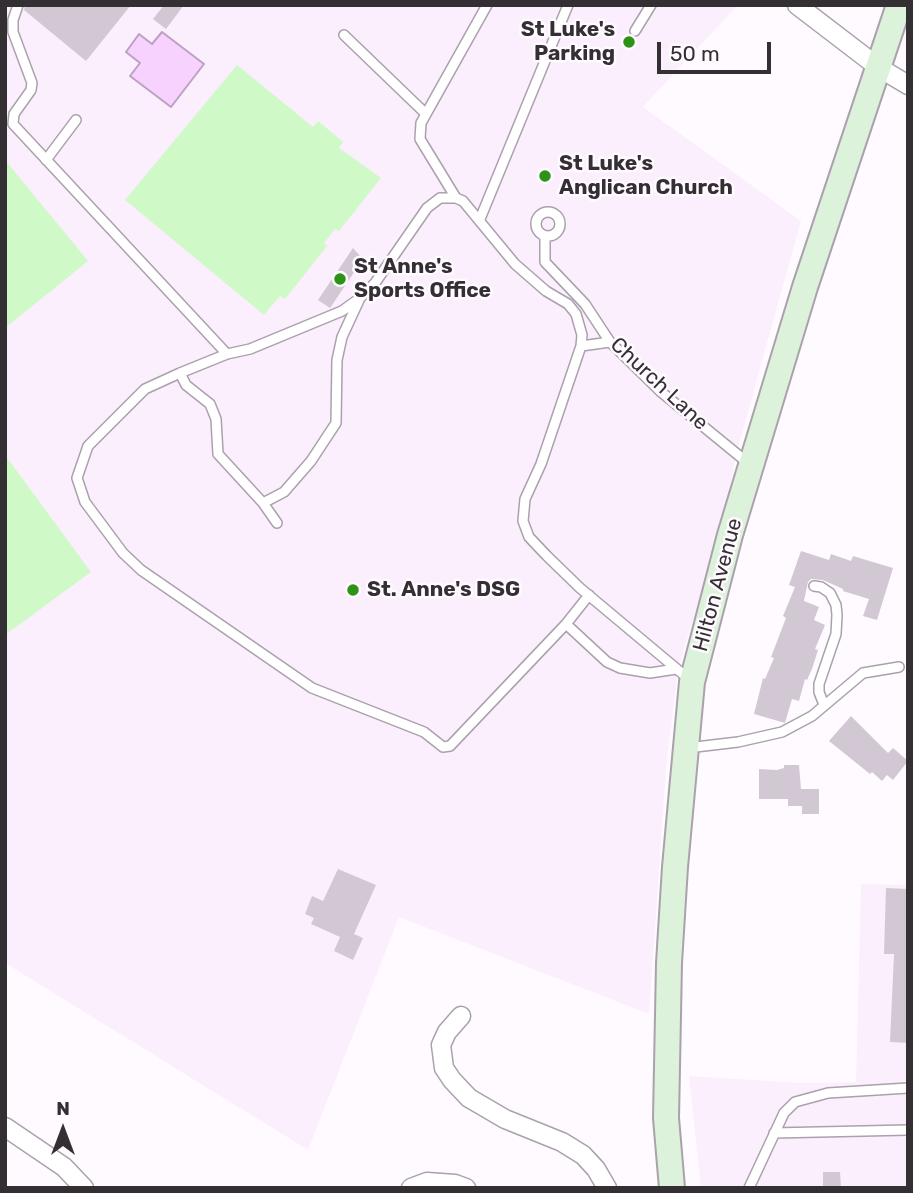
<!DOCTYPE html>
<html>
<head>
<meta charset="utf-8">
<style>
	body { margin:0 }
	#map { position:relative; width:913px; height:1193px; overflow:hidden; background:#fefaff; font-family:Rubik,sans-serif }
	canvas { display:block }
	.frame { position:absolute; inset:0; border:7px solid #332f33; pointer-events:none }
	.north { position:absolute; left:28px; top:1095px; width:70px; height:70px; -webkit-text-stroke:5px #fefaff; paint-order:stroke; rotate:0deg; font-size:19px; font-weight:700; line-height:28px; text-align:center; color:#332f33 }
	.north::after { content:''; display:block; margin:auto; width:24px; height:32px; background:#332f33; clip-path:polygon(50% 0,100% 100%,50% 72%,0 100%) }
	.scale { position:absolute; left:657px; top:42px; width:114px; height:32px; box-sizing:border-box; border:4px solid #332f33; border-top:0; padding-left:9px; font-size:21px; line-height:24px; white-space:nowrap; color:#332f33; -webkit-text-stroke:5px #fefaff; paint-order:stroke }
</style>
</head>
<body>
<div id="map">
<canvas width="913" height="1193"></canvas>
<div class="frame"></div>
<div class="north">N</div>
<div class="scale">50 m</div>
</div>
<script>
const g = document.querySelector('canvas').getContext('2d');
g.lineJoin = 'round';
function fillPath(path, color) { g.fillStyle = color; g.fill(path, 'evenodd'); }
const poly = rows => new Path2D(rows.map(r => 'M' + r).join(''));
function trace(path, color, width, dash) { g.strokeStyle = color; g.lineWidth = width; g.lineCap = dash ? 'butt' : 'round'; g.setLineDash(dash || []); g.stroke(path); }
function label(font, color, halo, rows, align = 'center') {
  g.font = font + ' Rubik,sans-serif'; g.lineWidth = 5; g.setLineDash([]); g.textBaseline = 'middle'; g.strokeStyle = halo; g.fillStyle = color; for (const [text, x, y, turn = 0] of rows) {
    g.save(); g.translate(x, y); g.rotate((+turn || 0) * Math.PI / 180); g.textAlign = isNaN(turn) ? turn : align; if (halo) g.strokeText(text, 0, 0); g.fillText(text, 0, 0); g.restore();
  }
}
fillPath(poly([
	[5,5,738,5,643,107,801,221,737,451,725,511,678,670,666,768,649,1014,399,917,308,1150,5,963],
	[861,884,908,885,908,1188,701,1188,689,1076,803,1083,856,1082]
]), '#fbeffd');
fillPath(poly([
	[237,65,313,127,318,121,343,142,339,148,381,178,339,231,335,229,324,243,327,246,285,299,280,296,264,315,125,200],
	[5,160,88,261,5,328],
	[5,455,91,572,5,635]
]), '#d0f9c8');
const water = poly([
	[162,32,204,64,171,107,130,76,140,63,126,52,139,34,152,44,162,32]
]);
fillPath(water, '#f8d2ff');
trace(water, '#bda1c2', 2);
fillPath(poly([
	[25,5,131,5,86,61,24,10],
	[164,5,184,5,166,29,153,19],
	[353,248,363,259,330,308,318,300],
	[801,551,829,560,831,554,851,561,853,556,893,568,877,620,863,616,869,599,843,591,843,589,823,580,811,579,808,582,804,601,819,607,814,620,825,625,815,649,818,650,812,669,807,680,805,679,799,701,792,699,785,723,754,714,763,678,765,679,774,658,771,657,786,618,783,616,795,587,789,585],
	[851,716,888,753,893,748,908,761,893,780,887,775,882,781,872,772,870,774,829,741],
	[784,765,799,765,801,789,819,789,819,814,802,814,802,806,788,806,788,799,759,799,759,769,777,770,784,768],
	[338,869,376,885,354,934,363,938,353,960,334,951,340,937,311,924,314,918,305,914,312,896,323,901],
	[886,888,908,889,908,1043,890,1042,894,954,884,954],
	[823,1172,840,1172,841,1188,823,1188]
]), '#d2c8d4');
const lane = poly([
	[18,5,13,20,13,32,32,83,31,90,14,114,13,124,227,354],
	[635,31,651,5],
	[344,35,425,113],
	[46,160,76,120],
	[456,198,420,139,421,123,487,5],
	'536 224a12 12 0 1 1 24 0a12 12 0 1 1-24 0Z',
	[480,219,568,5],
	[545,236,545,262,585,304,610,342,660,391,748,463],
	[581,346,541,464,525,499,523,521,529,537,547,556,580,588,690,680],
	[180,373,145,389,88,446,77,478,85,502,123,553,141,570,312,688,424,732,443,747,450,746,566,624,589,595],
	[263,503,284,492,311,461,336,423,337,360,342,337,360,298],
	[277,523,263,503,218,454,216,419,210,404,186,385,180,373,227,354,250,349,342,311,360,298,375,283,427,208,440,198,456,198,463,201,515,264,546,291,568,304,576,314,582,335,581,346,610,342],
	[814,586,821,587,830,593,836,605,837,615,836,634,819,684,819,692,824,705],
	[566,624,607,662,620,668,650,673,676,669],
	[687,748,738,742,782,732,812,716,863,673,899,667],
	[774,1133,908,1130],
	[749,1188,784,1113,795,1102,828,1093,908,1088]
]);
const street = poly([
	[797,5,878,67,908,85],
	[461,1016,447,1032,441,1045,444,1068,452,1080,469,1098,505,1119,562,1142,583,1155,596,1169,607,1188],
	[5,1127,64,1167,84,1188],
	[411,1188,427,1182,455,1184,466,1188]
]);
const secondary = poly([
	[672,1188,666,1118,669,963,675,867,692,682,730,535,805,287,899,5]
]);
trace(lane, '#aaa1ac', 12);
trace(street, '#aaa1ac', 21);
trace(secondary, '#aaa1ac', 28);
trace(lane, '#fff', 9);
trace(street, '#fff', 18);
trace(secondary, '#ddf2da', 24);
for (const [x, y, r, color] of [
	[629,42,7,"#2d9317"],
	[545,176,7,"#2d9317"],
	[340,279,7,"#2d9317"],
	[353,590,7,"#2d9317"]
]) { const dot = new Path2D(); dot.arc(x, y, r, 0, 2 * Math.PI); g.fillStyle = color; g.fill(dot); trace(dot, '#fefaff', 2.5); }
label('bold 21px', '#332f33', '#fefaff', [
	["St Luke's",615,30,"right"],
	["Parking",615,54,"right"],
	["St Luke's",559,164],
	["Anglican Church",559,188],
	["St Anne's",354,267],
	["Sports Office",354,291],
	["St. Anne's DSG",367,590]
], 'left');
label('21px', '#332f33', '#fefaff', [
	["Church Lane",659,384,43],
	["Hilton Avenue",718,585,-75]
]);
</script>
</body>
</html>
